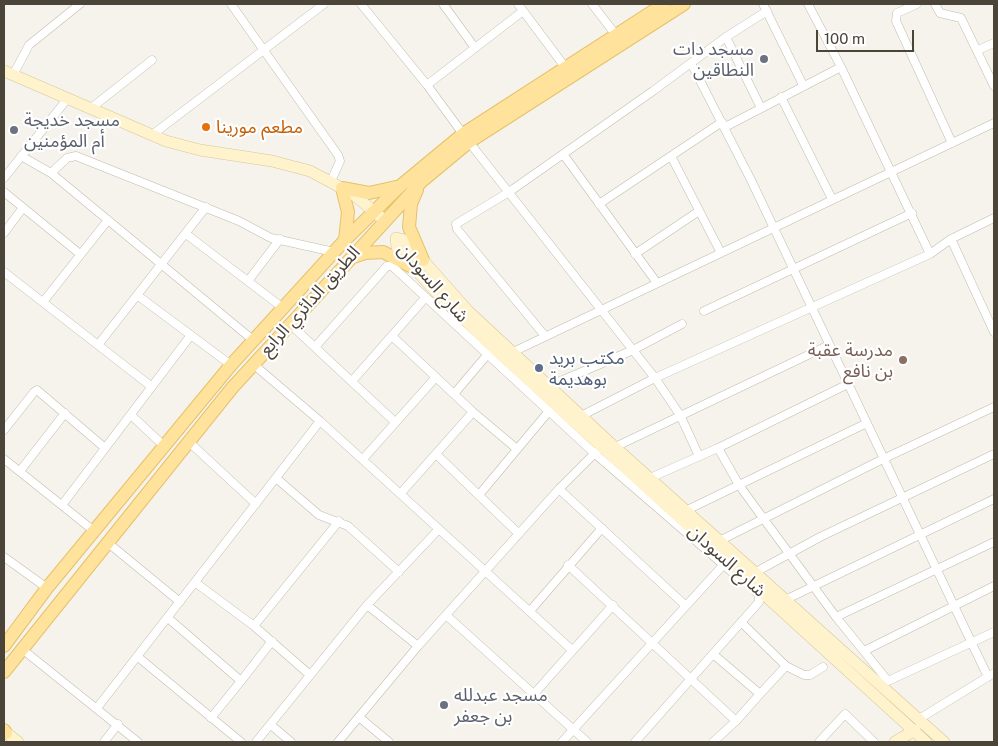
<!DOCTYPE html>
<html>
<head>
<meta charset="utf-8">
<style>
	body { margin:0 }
	#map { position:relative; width:998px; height:746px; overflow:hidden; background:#f6f3ec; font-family:"Public Sans",sans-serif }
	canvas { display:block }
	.frame { position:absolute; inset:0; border:5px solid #4b4439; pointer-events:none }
	.scale { position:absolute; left:816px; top:30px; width:98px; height:22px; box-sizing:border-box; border:2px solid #4b4439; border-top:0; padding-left:6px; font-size:15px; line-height:18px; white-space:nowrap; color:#4b4439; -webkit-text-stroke:4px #fff; paint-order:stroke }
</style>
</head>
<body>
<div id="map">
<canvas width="998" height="746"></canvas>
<div class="frame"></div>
<div class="scale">100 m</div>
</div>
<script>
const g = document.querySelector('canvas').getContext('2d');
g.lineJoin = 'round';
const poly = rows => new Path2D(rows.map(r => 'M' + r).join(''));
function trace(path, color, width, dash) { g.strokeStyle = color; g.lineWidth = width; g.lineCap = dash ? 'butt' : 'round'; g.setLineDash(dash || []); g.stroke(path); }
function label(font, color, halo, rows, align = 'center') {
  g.font = font + ' "Public Sans","Noto Sans Arabic",sans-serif'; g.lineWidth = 4.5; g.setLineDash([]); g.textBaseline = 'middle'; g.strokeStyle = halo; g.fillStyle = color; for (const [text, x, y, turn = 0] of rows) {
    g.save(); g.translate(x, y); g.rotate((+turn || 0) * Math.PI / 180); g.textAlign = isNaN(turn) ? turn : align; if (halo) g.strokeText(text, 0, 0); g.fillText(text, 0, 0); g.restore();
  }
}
const street = poly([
	[231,4,338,155,340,161,331,181],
	[361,4,427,85,463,134],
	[443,4,475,48],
	[518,4,565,67],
	[592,4,616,35],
	[763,4,803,85],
	[808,4,841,67,930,254],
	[917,4,897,13,896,21,952,143],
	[935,4,940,13,961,18,994,86],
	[726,37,761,108],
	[978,50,994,43],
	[691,63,751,180,988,677],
	[13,75,29,45,80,4],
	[427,85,523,11],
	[781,97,832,199],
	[90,109,152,60],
	[725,127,841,67],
	[152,135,324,4],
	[469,142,655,378,680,415,699,456],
	[563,154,657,283],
	[21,156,51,173,253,340],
	[671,156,721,253],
	[51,173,67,158,76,156,239,221,271,238,334,252],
	[4,178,68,98],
	[4,192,80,254],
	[599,204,722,122],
	[4,233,22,209],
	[186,234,283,308],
	[951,239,994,332],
	[635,254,699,211],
	[4,272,152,387],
	[248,281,280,239],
	[137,295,231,365],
	[43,302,108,220],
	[704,311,912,213],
	[290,324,395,422],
	[392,336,473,412,517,449],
	[545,336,457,229,456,224,509,192,653,91,726,37,767,11],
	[98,345,206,207],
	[315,347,387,266,392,266,594,453,740,579],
	[513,352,994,123],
	[253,364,320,421,572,650],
	[353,380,425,298],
	[549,386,633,350,682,324],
	[454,394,487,355],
	[131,415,164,446],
	[581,416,655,378,930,254,951,239,994,218],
	[4,430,34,392,37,390,105,448],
	[188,441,256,504],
	[615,447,829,345],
	[718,448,739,485,763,518,836,617,888,681,994,632],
	[436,454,519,534],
	[4,459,94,531],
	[363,459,436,377],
	[20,471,65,413],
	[276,478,319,515,348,526,399,572],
	[650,478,718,448,848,384],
	[559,489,686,606],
	[401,493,473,412],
	[479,495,549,411],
	[62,505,191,335],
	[685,511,867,423],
	[719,541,883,459,994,407],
	[107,542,180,602],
	[4,557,47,588],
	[568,565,736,721],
	[754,573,820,537,994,454],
	[196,583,254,626,310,675],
	[785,600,994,499],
	[367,605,418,646],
	[530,611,602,528],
	[446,615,587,742],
	[836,617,994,542],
	[168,618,241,681,211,718],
	[254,626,339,521],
	[22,649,138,742],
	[864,651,994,586],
	[713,654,760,694,786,666,741,622],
	[138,657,241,742],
	[786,666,804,675,810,675,823,667],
	[241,681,272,641],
	[534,694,613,605],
	[97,708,320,421],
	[359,717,389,742],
	[919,719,994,673],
	[271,725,291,742],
	[104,742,118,724],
	[256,742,367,605,439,529],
	[338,742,418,646,559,489,597,451],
	[562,742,726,562],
	[635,742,759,602,759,595,755,591],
	[713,742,736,721,760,694],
	[819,742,845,714,874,742]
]);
const secondary = poly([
	[4,71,166,141,200,150,272,161,310,171,353,194,384,220],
	[4,731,18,742],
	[895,742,915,730],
	[926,742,502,356,434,290,397,248,396,238,405,240,468,311,608,441,944,742]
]);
const primary = poly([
	[417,190,411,204,409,227,423,260],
	[345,240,348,212,342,188,369,193,396,187],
	[353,257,365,253,383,252,414,268],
	[4,646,47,588,231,365,344,241,399,187,463,134,664,4],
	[4,672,232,388,422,181,469,142,684,4],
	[4,730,6,733]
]);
trace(street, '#c2bbae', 9);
trace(secondary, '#d6c79b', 12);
trace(primary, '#e6c16a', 14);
trace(street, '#fff', 8);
trace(secondary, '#fff3cd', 11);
trace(primary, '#ffe39c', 12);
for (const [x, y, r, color] of [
	[764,59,5,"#6b7280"],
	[206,127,5,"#e8710a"],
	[14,130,5,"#6b7280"],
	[903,360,5,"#8d6e63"],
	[539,368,5,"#5c6f8a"],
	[444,705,5,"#6b7280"]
]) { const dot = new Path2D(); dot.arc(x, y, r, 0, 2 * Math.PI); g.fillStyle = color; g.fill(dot); trace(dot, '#fff', 2); }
label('18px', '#5b616d', '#fff', [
	["مسجد دات",754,49,"right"],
	["النطاقين",754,70,"right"],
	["مسجد خديجة",24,120],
	["أم المؤمنين",24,141],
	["مسجد عبدلله",454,695],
	["بن جعفر",454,716]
], 'left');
label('18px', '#c56008', '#fff', [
	["مطعم مورينا",216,127]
], 'left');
label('18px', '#4b4439', '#fff', [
	["شارع السودان",433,283,49],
	["الطريق الدائري الرابع",310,301,-48],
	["شارع السودان",727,561,42]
]);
label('18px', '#785e54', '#fff', [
	["مدرسة عقبة",893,350],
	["بن نافع",893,371]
], 'right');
label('18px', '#4e5e75', '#fff', [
	["مكتب بريد",549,358],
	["بوهديمة",549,379]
], 'left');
</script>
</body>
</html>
